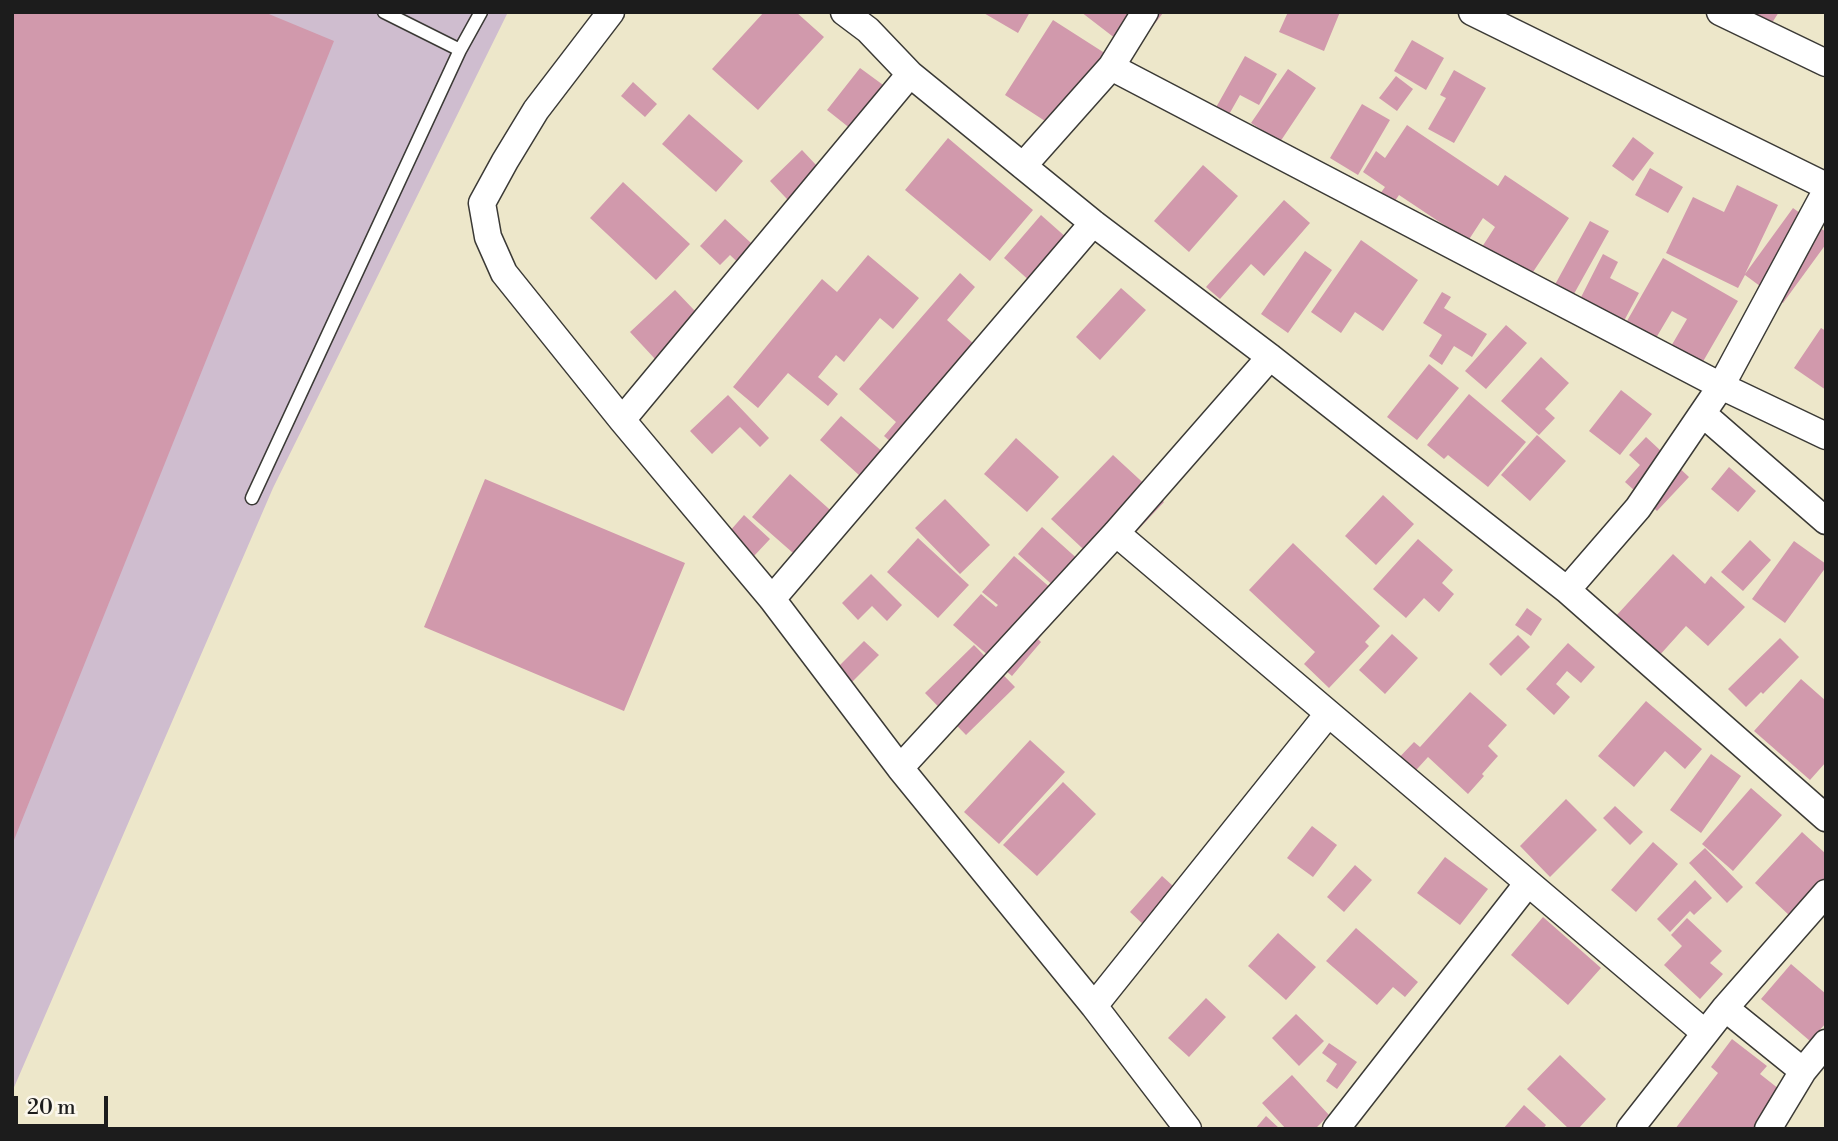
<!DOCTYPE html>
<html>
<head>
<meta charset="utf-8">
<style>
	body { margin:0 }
	#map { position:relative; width:1838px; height:1141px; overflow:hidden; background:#ede7ca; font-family:"Libre Bodoni",serif }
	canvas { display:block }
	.frame { position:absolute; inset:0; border:14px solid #1c1c1c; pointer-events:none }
	.scale { position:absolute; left:14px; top:1096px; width:94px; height:32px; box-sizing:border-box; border:4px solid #1c1c1c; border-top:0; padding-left:9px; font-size:21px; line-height:24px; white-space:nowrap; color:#1c1c1c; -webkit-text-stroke:5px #fbf7ec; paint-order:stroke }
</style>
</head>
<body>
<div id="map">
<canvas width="1838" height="1141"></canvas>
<div class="frame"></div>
<div class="scale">20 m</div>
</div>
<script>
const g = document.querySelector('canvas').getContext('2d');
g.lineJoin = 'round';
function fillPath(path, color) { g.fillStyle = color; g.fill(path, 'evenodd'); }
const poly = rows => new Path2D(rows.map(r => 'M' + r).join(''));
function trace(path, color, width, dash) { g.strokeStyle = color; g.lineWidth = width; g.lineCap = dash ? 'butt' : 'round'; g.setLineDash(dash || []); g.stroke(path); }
fillPath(poly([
	[12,12,508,12,273,488,12,1092]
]), '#cfbdcf');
fillPath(poly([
	[12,12,264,12,334,41,12,845],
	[764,12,796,12,824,37,758,110,712,69],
	[982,12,1030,12,1018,33],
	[1081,12,1161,12,1163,13,1133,52],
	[1288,12,1340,12,1324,51,1279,32],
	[1743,12,1779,12,1768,29],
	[1053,20,1114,59,1065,134,1005,95],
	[1412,40,1444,58,1426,90,1394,71],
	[1245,56,1277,74,1259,105,1240,95,1227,118,1214,111],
	[860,68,890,90,856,133,827,110],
	[1288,69,1316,88,1280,142,1251,123],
	[1454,70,1486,88,1454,143,1428,129,1446,98,1440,95],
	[1396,76,1413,89,1397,111,1379,98],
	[633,82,657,104,645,117,621,96],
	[1362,104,1390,120,1358,175,1330,158],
	[689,114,743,161,716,192,662,144],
	[1407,125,1498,186,1505,175,1569,218,1529,278,1482,247,1495,227,1483,218,1468,241,1399,195,1386,214,1372,205,1385,187,1363,172,1376,151,1385,158],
	[1633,137,1654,153,1633,181,1612,166],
	[948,138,1033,210,990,261,905,190],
	[802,150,833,183,801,214,770,181],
	[1203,165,1238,196,1189,252,1154,221],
	[1650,168,1683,187,1668,213,1635,195],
	[623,182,690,244,656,280,590,218],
	[1737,185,1778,205,1745,274,1793,208,1826,232,1826,244,1783,303,1745,275,1738,288,1666,253,1693,197,1724,212],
	[1284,200,1310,223,1264,276,1251,264,1220,299,1206,287],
	[1041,215,1077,247,1040,290,1004,258],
	[725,219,763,254,747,271,730,255,720,265,700,246],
	[1590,221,1609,231,1570,301,1552,290],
	[1361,240,1418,280,1383,331,1355,312,1341,333,1311,312],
	[1305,251,1332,270,1288,333,1261,314],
	[1603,254,1618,262,1610,278,1639,293,1618,332,1575,309],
	[868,255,919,298,893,329,880,318,844,362,836,355,818,377,838,394,828,406,788,373,758,408,733,387,822,279,837,292],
	[1663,258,1738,301,1701,365,1670,348,1687,319,1672,311,1656,338,1627,321],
	[960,273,975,287,947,320,992,360,907,456,884,436,896,422,859,389],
	[1121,288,1146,310,1100,360,1076,337],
	[675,290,714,331,684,360,669,346,655,359,630,332],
	[1442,292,1451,297,1444,308,1487,334,1472,357,1454,346,1442,365,1429,356,1442,335,1423,323],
	[1506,325,1527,343,1486,389,1465,371],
	[1821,328,1826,331,1826,390,1794,368],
	[1541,357,1569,383,1545,409,1555,418,1539,435,1501,401],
	[1429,364,1459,388,1417,440,1387,417],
	[1621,390,1652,414,1620,455,1589,431],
	[1469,394,1526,442,1488,487,1448,455,1444,459,1427,445],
	[728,395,769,438,760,447,740,427,712,454,690,431],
	[841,416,891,459,869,484,820,440],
	[1537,435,1566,461,1530,501,1501,475],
	[1646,437,1689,477,1657,511,1625,482,1640,465,1629,455],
	[1016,438,1059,477,1027,512,984,474],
	[1113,455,1164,502,1137,531,1130,525,1096,561,1051,519],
	[1729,467,1756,491,1738,512,1711,489],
	[790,474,847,525,809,567,752,517],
	[485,479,685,563,624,711,424,627],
	[1383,495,1414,524,1376,565,1345,536],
	[945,499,990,545,960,574,915,528],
	[744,515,770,539,754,556,729,532],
	[1042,527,1091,571,1067,598,1018,554],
	[918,538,969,585,938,618,887,572],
	[1418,539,1453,570,1442,583,1454,594,1439,612,1424,598,1406,618,1373,589],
	[1750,540,1771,560,1743,591,1721,572],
	[1794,541,1826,564,1826,567,1785,623,1752,599],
	[1293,543,1380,626,1365,642,1369,646,1329,688,1304,664,1315,652,1249,590],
	[1673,554,1705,584,1711,576,1745,607,1708,646,1686,626,1658,657,1615,617],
	[1014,556,1069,604,1038,639,1041,642,1012,676,953,625,981,594,996,607,998,605,982,592],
	[871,574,902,605,887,621,872,606,858,620,842,603],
	[1527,608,1542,619,1531,636,1515,625],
	[1392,634,1418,658,1385,694,1359,670],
	[1518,635,1530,647,1501,676,1489,664],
	[1780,638,1799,657,1763,694,1761,692,1746,707,1728,689],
	[864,641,879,655,850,684,836,669],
	[1568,643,1595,667,1581,683,1567,671,1556,684,1570,697,1554,715,1526,689],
	[974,645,1015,687,966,735,925,693],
	[1801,679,1826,701,1826,762,1810,780,1754,731],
	[1470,692,1507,725,1488,746,1498,756,1482,774,1484,776,1468,794,1428,757,1408,779,1392,765,1414,742,1420,747],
	[1646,701,1702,749,1685,769,1665,751,1634,787,1598,756],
	[1030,740,1065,772,999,844,964,812],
	[1711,754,1741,776,1701,833,1670,810],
	[1063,782,1096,814,1037,876,1003,845],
	[1751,788,1782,815,1733,871,1702,844],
	[1566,799,1597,830,1550,877,1520,846],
	[1615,806,1643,832,1630,845,1603,818],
	[1312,826,1337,845,1313,877,1287,858],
	[1802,832,1826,854,1826,879,1791,917,1755,883],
	[1653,842,1678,864,1636,912,1611,890],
	[1705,848,1743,887,1727,903,1689,863],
	[1445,857,1488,889,1460,925,1417,893],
	[1355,865,1372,880,1344,912,1327,897],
	[1162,876,1193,904,1160,940,1130,912],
	[1695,880,1712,898,1694,915,1690,911,1670,932,1657,919],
	[1543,917,1601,968,1568,1005,1511,955],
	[1687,918,1722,951,1710,963,1723,974,1700,999,1664,965,1682,946,1671,935],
	[1356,928,1418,982,1405,997,1393,987,1377,1005,1326,961],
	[1278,933,1316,967,1286,1000,1248,966],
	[1791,964,1826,994,1826,1023,1810,1041,1761,999],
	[1206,998,1226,1017,1189,1057,1168,1038],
	[1296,1014,1324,1041,1299,1066,1272,1038],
	[1732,1039,1767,1066,1760,1074,1784,1093,1756,1129,1675,1129,1718,1073,1711,1067],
	[1329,1043,1357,1062,1337,1089,1326,1081,1337,1064,1322,1053],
	[1560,1055,1606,1099,1578,1129,1569,1129,1527,1089],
	[1292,1075,1329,1115,1315,1129,1286,1129,1262,1103],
	[1524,1105,1546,1125,1543,1129,1503,1129],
	[1266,1116,1280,1129,1255,1129]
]), '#d199ac');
const service = poly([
	[384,12,460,50],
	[252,498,460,50,481,12]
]);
const minor = poly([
	[611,12,536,110,505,161,482,203,488,237,504,273,622,420,772,599,900,768,1094,1006,1188,1129],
	[844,12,868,30,910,74,1093,223,1270,357,1567,590,1826,818],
	[1472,12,1826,186],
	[1720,12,1826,63],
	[1111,67,1721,386,1826,436],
	[1023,166,1111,67,1145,12],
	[1703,414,1826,521],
	[622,420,910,74],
	[1116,533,1705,1033],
	[1567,590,1638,508,1721,386,1826,191],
	[772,599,1093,223],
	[900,768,1116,533,1270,357],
	[1094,1006,1328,714],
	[1725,1008,1803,1071],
	[1336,1129,1528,883],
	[1630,1129,1725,1008,1826,893],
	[1768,1129,1803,1071,1826,1043]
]);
trace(service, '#3b3a36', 15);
trace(minor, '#3b3a36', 29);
trace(service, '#fff', 12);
trace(minor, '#fff', 26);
</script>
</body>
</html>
